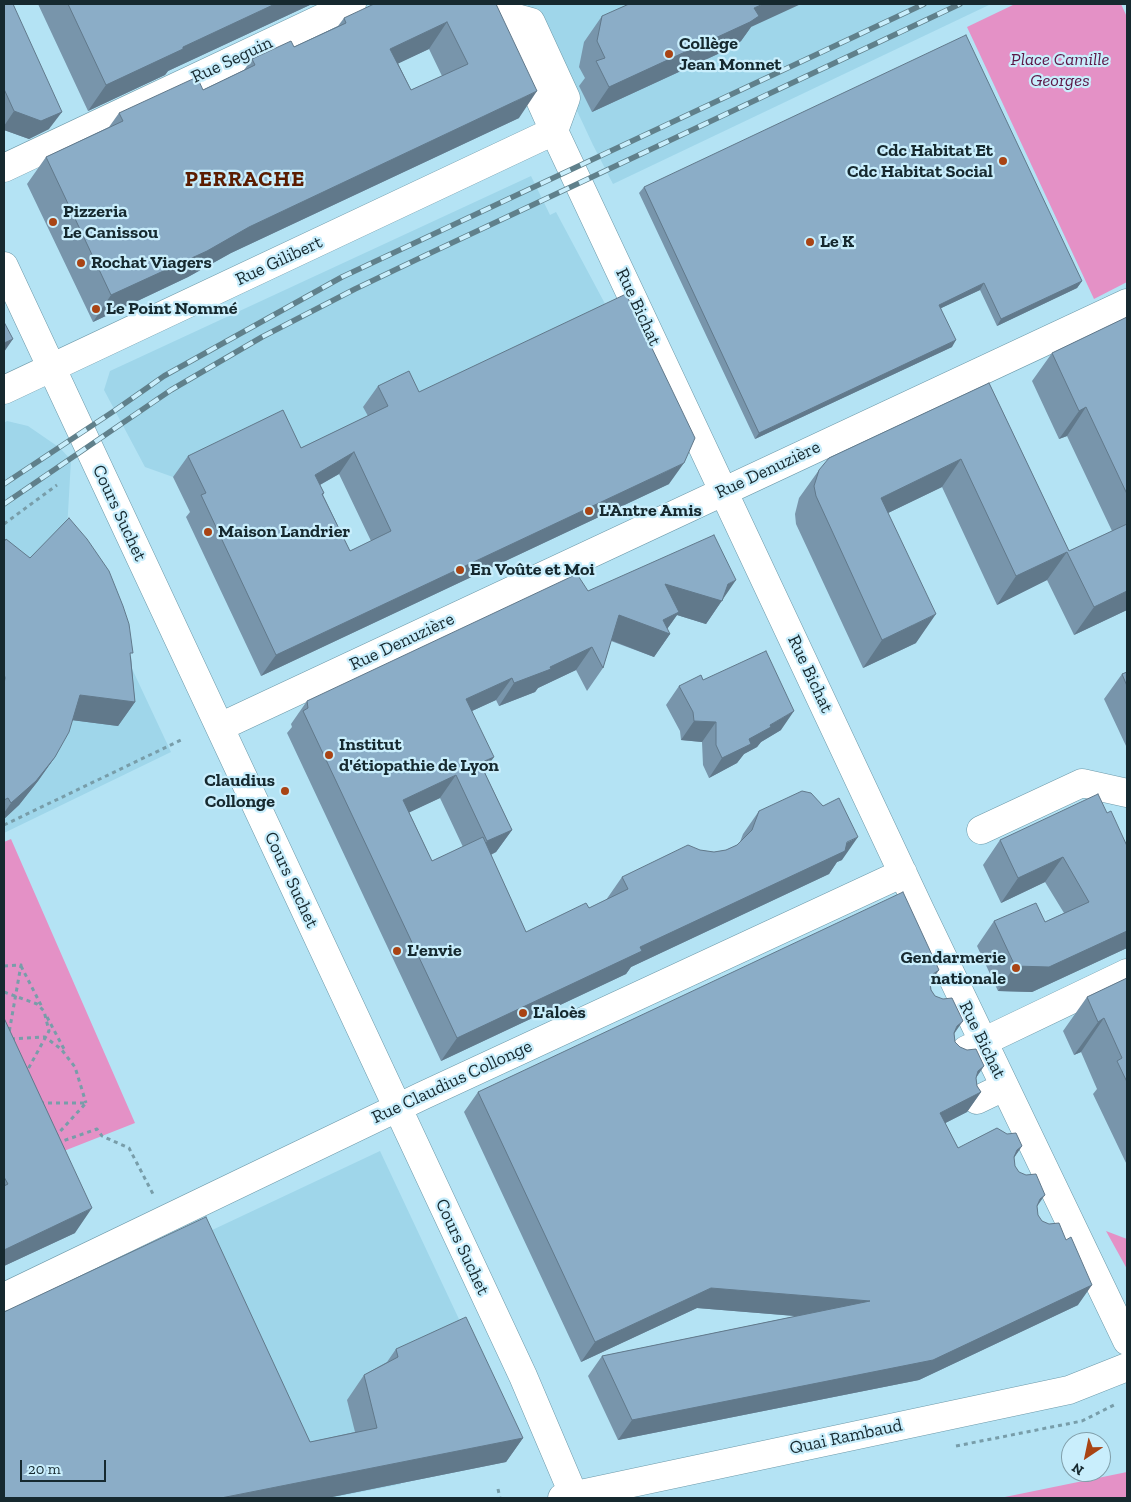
<!DOCTYPE html>
<html>
<head>
<meta charset="utf-8">
<style>
	body { margin:0 }
	#map { position:relative; width:1131px; height:1502px; overflow:hidden; background:#b4e3f4; font-family:"Zilla Slab",serif }
	canvas { display:block }
	.frame { position:absolute; inset:0; border:5px solid #16292f; pointer-events:none }
	.north { position:absolute; left:1061px; top:1432px; width:50px; height:50px; box-sizing:border-box; background:#c9eefc; border:1px solid #819faa; border-radius:50%; rotate:214deg; font-size:14px; font-weight:700; line-height:20px; text-align:center; color:#16292f }
	.north::after { content:''; display:block; margin:auto; width:18px; height:22px; background:#a94414; clip-path:polygon(50% 0,100% 100%,50% 72%,0 100%) }
	.scale { position:absolute; left:20px; top:1460px; width:86px; height:22px; box-sizing:border-box; border:2px solid #16292f; border-top:0; padding-left:6px; font-size:15px; line-height:18px; white-space:nowrap; color:#16292f; -webkit-text-stroke:4px #c9eefc; paint-order:stroke }
</style>
</head>
<body>
<div id="map">
<canvas width="1131" height="1502"></canvas>
<div class="frame"></div>
<div class="north">N</div>
<div class="scale">20 m</div>
</div>
<script>
const g = document.querySelector('canvas').getContext('2d');
g.lineJoin = 'round';
function fillPath(path, color) { g.fillStyle = color; g.fill(path, 'evenodd'); }
const poly = rows => new Path2D(rows.map(r => 'M' + r).join(''));
function trace(path, color, width, dash) { g.strokeStyle = color; g.lineWidth = width; g.lineCap = dash ? 'butt' : 'round'; g.setLineDash(dash || []); g.stroke(path); }
function label(font, color, halo, rows, align = 'center') {
  g.font = font + ' "Zilla Slab",serif'; g.lineWidth = 4.5; g.setLineDash([]); g.textBaseline = 'middle'; g.strokeStyle = halo; g.fillStyle = color; for (const [text, x, y, turn = 0] of rows) {
    g.save(); g.translate(x, y); g.rotate((+turn || 0) * Math.PI / 180); g.textAlign = isNaN(turn) ? turn : align; if (halo) g.strokeText(text, 0, 0); g.fillText(text, 0, 0); g.restore();
  }
}
fillPath(poly([
	[527,4,991,4,613,184,593,145],
	[531,176,550,215,556,212,611,315,370,420,283,463,173,477,145,467,104,390,110,371],
	[7,421,28,426,60,448,71,460,67,530,171,752,4,833,4,423],
	[380,1151,465,1332,379,1374,401,1484,331,1498,4,1498,4,1328]
]), '#9fd6ea');
fillPath(poly([
	[1015,4,1121,4,1127,17,1127,282,1094,299,967,27],
	[11,839,135,1123,41,1160,4,1079,4,842],
	[1106,1231,1127,1239,1127,1269],
	[1127,1472,1127,1498,1000,1498]
]), '#e491c6');
const minor = poly([
	[497,4,554,131,921,912,1127,1341],
	[502,14,531,22,566,98,554,131],
	[4,168,352,4],
	[4,266,523,1376,574,1496],
	[4,390,554,131],
	[220,727,1127,303],
	[981,830,1082,783,1127,793],
	[966,1050,1127,973],
	[977,1100,1004,1087],
	[4,1297,422,1096,903,873],
	[562,1498,1069,1390,1127,1367]
]);
trace(minor, '#6c99a9', 29);
trace(poly([
	[4,524,57,485],
	[4,825,181,740],
	[4,966,21,965,9,1033],
	[21,966,42,1007],
	[4,992,37,1004,44,1011,49,1031,27,1071],
	[47,1017,64,1049],
	[11,1039,45,1037,61,1049,75,1067,86,1103],
	[40,1103,86,1103,55,1137],
	[57,1143,97,1129,102,1136,129,1148,153,1194],
	[956,1446,1082,1421,1116,1404],
	[498,1489,500,1498]
]), '#789da9', 3, [4, 4]);
trace(minor, '#fff', 28);
const rail = poly([
	[4,484,114,411,164,376,342,277,924,4],
	[4,504,171,390,262,337,355,289,424,256,960,4]
]);
trace(rail, '#60808b', 5.5);
trace(rail, '#c9eefc', 4, [11]);
fillPath(poly([
	[4,4,49,129,29,139,4,130],
	[38,4,312,4,168,71,165,75,88,111],
	[496,4,519,118,231,253,188,277,93,322,27,184,46,157,109,127,119,113,203,90,244,70,252,59,294,47,338,26,344,18],
	[429,49,442,76,411,90,398,63],
	[602,16,751,27,741,41,733,47,592,112,579,86,585,78,579,67,584,42],
	[644,187,1082,281,1077,288,997,326,980,290,941,308,952,347,755,439,639,193],
	[1127,317,1127,610,1074,635,1047,580,997,605,942,487,888,513,916,643,863,668,796,524,795,514,799,498,819,470,989,383,1069,551,1112,531,1067,436,1059,439,1032,381,1052,353],
	[378,386,419,392,669,484,261,676,186,517,190,512,173,477,188,456,301,448,368,416,363,407],
	[339,474,371,541,350,551,323,495,324,493,320,485],
	[4,542,131,657,135,702,118,726,72,720,55,757,38,781,19,805,4,819],
	[588,591,723,599,706,624,677,615,667,629,670,634,654,657,611,641,603,668,587,691,576,670,538,688,535,692,499,706,496,700,472,711,484,771,512,830,496,852,491,855,526,932,589,908,606,900,622,877,700,850,714,852,726,850,737,845,740,842,743,834,759,811,842,860,837,862,829,874,631,967,626,974,441,1061,287,733,292,727,291,724,307,701],
	[440,798,463,847,432,861,409,812],
	[1127,672,1127,748,1104,699,1122,674],
	[703,680,781,730,761,742,757,747,744,754,737,763,709,778,703,765,702,742,681,740,680,731,666,705,679,686],
	[1107,813,1127,846,1127,948,1032,992,998,991,977,946,994,921,1045,922,1064,913,1045,882,1001,903,983,865,1000,840],
	[939,970,930,982,931,990,954,1034,955,1042,960,1047,984,1066,976,1078,977,1086,981,1092,967,1112,945,1123,958,1148,1022,1146,1014,1158,1015,1166,1037,1207,1038,1215,1078,1305,919,1380,618,1440,588,1376,602,1356,796,1316,697,1308,581,1362,464,1112,478,1092],
	[1127,978,1127,1165,1093,1094,1097,1089,1081,1052,1074,1055,1063,1031,1087,997],
	[4,1018,75,1233,4,1266],
	[396,1349,523,1438,506,1462,327,1498,4,1498,310,1442,355,1432,347,1400,364,1375,387,1362]
]), '#7895ab');
fillPath(poly([
	[275,4,312,4,168,71,165,75,88,111,106,85,183,47],
	[763,4,801,4,751,27,741,41,733,47,592,112,609,87,754,8],
	[447,22,429,49,372,76,390,49],
	[537,91,519,118,231,253,188,277,93,322,111,295,249,227],
	[14,111,62,112,49,129,29,139,4,130,4,126],
	[1082,281,1077,288,997,326,1001,319],
	[984,283,980,290,935,311,939,305],
	[13,339,4,352,4,343],
	[956,340,952,347,755,439,759,433],
	[1086,407,1067,436,1059,439,1079,411],
	[354,452,339,474,300,496,315,475],
	[961,459,942,487,861,526,881,498],
	[684,463,669,484,261,676,276,655],
	[1067,552,1047,580,997,605,1016,576],
	[736,580,706,624,677,615,665,632,670,634,654,657,603,637,619,615,665,584,728,584],
	[1127,591,1127,610,1074,635,1094,607],
	[936,614,916,643,863,668,882,640],
	[592,647,576,670,538,688,535,692,499,706,514,683],
	[512,678,496,700,450,721,466,699],
	[80,695,135,702,118,726,63,719],
	[794,711,781,730,761,742,757,747,744,754,737,763,709,778,722,758,749,739,770,725],
	[694,721,716,722,702,742,681,740],
	[55,757,38,781,19,805,4,819,4,813,11,803],
	[494,757,478,780,480,763],
	[456,775,440,798,387,823,403,800],
	[512,830,496,852,471,864,487,841],
	[858,837,842,860,837,862,829,874,631,967,626,974,441,1061,457,1038,640,947],
	[1063,857,1045,882,1001,903,1018,878],
	[1127,931,1127,948,1032,992,998,991,1015,966],
	[939,970,925,990,933,974],
	[1104,1018,1081,1052,1074,1055,1098,1022],
	[963,1021,949,1041,957,1026],
	[984,1066,970,1086,978,1071],
	[981,1092,967,1112,926,1133,940,1113],
	[1022,1146,1008,1166,1017,1150],
	[1045,1195,1031,1215,1040,1199],
	[92,1208,75,1233,4,1266,4,1250],
	[1092,1285,1078,1305,919,1380,618,1440,632,1420],
	[711,1288,870,1301,856,1321,697,1308,581,1362,595,1342],
	[523,1438,506,1462,327,1498,221,1498]
]), '#61798b');
const building = poly([
	[4,4,13,4,62,112,41,121,14,111,4,89,4,4],
	[68,4,275,4,183,47,183,49,106,85,68,4],
	[374,4,496,4,537,91,249,227,207,251,111,295,46,157,123,121,119,113,197,77,203,90,255,65,252,59,291,41,294,47,346,23,344,18,374,4],
	[447,22,468,64,411,90,390,49,447,22],
	[629,4,763,4,754,8,759,16,750,22,609,87,596,61,605,58,597,41,602,16,629,4],
	[966,35,1082,281,1001,319,984,283,939,305,956,340,759,433,644,187,966,35],
	[626,294,695,438,684,463,276,655,201,495,206,493,188,456,283,410,301,448,388,406,378,386,409,371,419,392,626,294],
	[354,452,391,531,350,551,322,494,324,493,315,475,354,452],
	[1127,317,1127,494,1086,407,1079,411,1052,353,1127,317],
	[4,322,13,339,4,343,4,322],
	[989,383,1069,551,1127,524,1127,591,1094,607,1067,552,1016,576,961,459,881,498,936,614,882,640,816,496,814,486,819,470,829,458,989,383],
	[69,518,87,539,109,571,123,606,129,624,133,653,130,653,135,702,80,695,69,732,55,757,36,781,11,803,8,798,4,800,4,684,5,678,4,673,4,542,6,539,30,558,69,518],
	[714,535,736,580,728,584,722,601,665,584,679,612,663,620,670,634,619,615,603,668,592,647,550,667,551,669,514,683,512,678,466,699,494,757,480,763,512,830,487,841,456,775,403,800,432,861,483,837,526,932,586,903,589,908,628,889,622,877,688,845,700,850,714,852,726,850,737,845,752,830,759,811,802,791,811,793,823,806,839,798,858,837,847,842,845,851,640,947,642,951,457,1038,303,711,308,708,307,701,577,574,588,591,714,535],
	[766,651,794,711,770,725,771,727,749,739,751,744,722,758,716,745,716,722,694,721,693,712,679,686,701,675,703,680,766,651],
	[1127,672,1127,686,1122,674,1127,672],
	[1098,794,1107,813,1111,811,1127,846,1127,931,1049,967,1015,966,994,921,1036,903,1045,922,1089,902,1063,857,1018,878,1000,840,1098,794],
	[903,892,939,970,933,974,930,982,931,990,935,996,943,999,952,998,963,1021,957,1026,954,1033,955,1042,960,1047,967,1050,976,1049,984,1066,978,1071,976,1078,977,1086,981,1092,940,1113,958,1148,997,1128,1007,1134,1016,1133,1022,1146,1017,1150,1014,1157,1015,1166,1019,1172,1026,1175,1036,1174,1045,1195,1040,1199,1037,1206,1038,1215,1042,1221,1049,1224,1059,1223,1066,1240,1071,1237,1092,1285,933,1360,632,1420,602,1356,870,1301,711,1288,595,1342,478,1092,903,892],
	[1127,978,1127,1082,1117,1061,1122,1058,1104,1018,1098,1022,1087,997,1127,978],
	[4,1018,92,1208,4,1250,4,1186,8,1184,4,1177,4,1018],
	[206,1217,310,1442,377,1428,364,1375,398,1357,396,1349,466,1317,523,1438,221,1498,4,1498,4,1312,206,1217]
]);
fillPath(building, '#8badc7');
trace(building, '#61798b', 1);
for (const [x, y, r, color] of [
	[669,54,5,"#a94414"],
	[1003,161,5,"#a94414"],
	[53,222,5,"#a94414"],
	[810,242,5,"#a94414"],
	[81,263,5,"#a94414"],
	[96,309,5,"#a94414"],
	[589,511,5,"#a94414"],
	[208,532,5,"#a94414"],
	[460,570,5,"#a94414"],
	[329,755,5,"#a94414"],
	[285,791,5,"#a94414"],
	[397,951,5,"#a94414"],
	[1016,968,5,"#a94414"],
	[523,1013,5,"#a94414"]
]) { const dot = new Path2D(); dot.arc(x, y, r, 0, 2 * Math.PI); g.fillStyle = color; g.fill(dot); trace(dot, '#c9eefc', 2); }
label('bold 18px', '#16292f', '#c9eefc', [
	["Collège",679,44],
	["Jean Monnet",679,65],
	["Cdc Habitat Et",993,151,"right"],
	["Cdc Habitat Social",993,172,"right"],
	["Pizzeria",63,212],
	["Le Canissou",63,233],
	["Le K",820,242],
	["Rochat Viagers",91,263],
	["Le Point Nommé",106,309],
	["L'Antre Amis",599,511],
	["Maison Landrier",218,532],
	["En Voûte et Moi",470,570],
	["Institut",339,745],
	["d'étiopathie de Lyon",339,766],
	["Claudius",275,781,"right"],
	["Collonge",275,802,"right"],
	["L'envie",407,951],
	["Gendarmerie",1006,958,"right"],
	["nationale",1006,979,"right"],
	["L'aloès",533,1013]
], 'left');
label('18px', '#16292f', '#c9eefc', [
	["Rue Seguin",232,60,-25],
	["Rue Gilibert",279,261,-25],
	["Rue Bichat",638,307,65],
	["Rue Denuzière",768,470,-25],
	["Cours Suchet",119,513,65],
	["Rue Denuzière",402,642,-25],
	["Rue Bichat",810,674,65],
	["Cours Suchet",291,880,65],
	["Rue Bichat",982,1040,64],
	["Rue Claudius Collonge",452,1082,-25],
	["Cours Suchet",462,1247,65],
	["Quai Rambaud",846,1437,-12]
]);
label('italic 18px', '#5c1747', '#c9eefc', [
	["Place Camille",1060,60],
	["Georges",1060,81]
]);
g.letterSpacing = '1px';
label('bold 22px', '#5b1c00', '#c9eefc', [
	["PERRACHE",245,180]
]);
g.letterSpacing = '0px';
</script>
</body>
</html>
